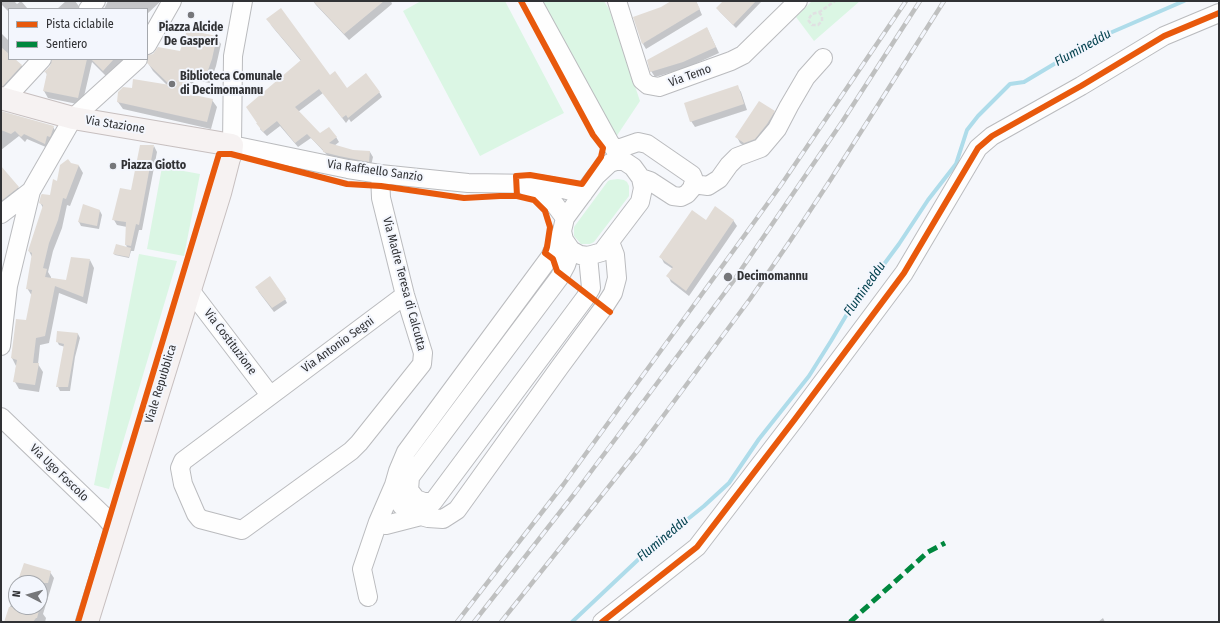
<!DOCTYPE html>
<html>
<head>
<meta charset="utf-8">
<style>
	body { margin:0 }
	#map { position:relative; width:1220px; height:623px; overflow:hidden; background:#f5f7fb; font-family:"Fira Sans Condensed",sans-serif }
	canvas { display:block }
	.frame { position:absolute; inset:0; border:2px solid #313235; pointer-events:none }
	.legend { position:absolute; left:8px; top:8px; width:140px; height:52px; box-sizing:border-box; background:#f3f6fd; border:1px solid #a5a8ad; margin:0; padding:5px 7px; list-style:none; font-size:12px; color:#313235 }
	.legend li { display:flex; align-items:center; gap:8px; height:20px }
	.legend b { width:20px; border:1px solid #a5a8ad }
	.north { position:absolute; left:8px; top:575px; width:40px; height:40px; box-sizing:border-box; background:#f3f6fd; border:1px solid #a5a8ad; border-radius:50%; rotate:276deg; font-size:11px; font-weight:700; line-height:16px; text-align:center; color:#313235 }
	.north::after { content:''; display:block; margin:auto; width:14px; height:18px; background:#76777a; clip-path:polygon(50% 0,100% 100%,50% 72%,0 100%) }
</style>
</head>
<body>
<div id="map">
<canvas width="1220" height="623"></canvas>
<div class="frame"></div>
<ul class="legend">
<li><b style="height:5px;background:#e8590c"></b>Pista ciclabile</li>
<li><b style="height:5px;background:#00873e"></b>Sentiero</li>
</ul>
<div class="north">N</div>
</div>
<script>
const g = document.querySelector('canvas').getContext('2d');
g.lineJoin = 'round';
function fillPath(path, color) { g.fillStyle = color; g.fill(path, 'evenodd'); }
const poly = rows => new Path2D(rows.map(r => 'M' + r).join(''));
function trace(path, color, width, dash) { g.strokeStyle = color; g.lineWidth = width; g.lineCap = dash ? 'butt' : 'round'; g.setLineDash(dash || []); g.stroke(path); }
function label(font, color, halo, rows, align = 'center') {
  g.font = font + ' "Fira Sans Condensed",sans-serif'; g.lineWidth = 4; g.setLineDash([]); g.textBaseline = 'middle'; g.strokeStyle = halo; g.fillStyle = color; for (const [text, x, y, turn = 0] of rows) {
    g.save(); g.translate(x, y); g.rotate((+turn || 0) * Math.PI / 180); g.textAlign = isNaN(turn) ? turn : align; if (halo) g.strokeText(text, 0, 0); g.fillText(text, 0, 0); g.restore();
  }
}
fillPath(poly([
	[421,1,505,1,564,113,480,156,403,11],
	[543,1,604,1,609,9,640,101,614,140],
	[812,1,860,1,814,41,796,17],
	[162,167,200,174,184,256,147,249],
	[618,179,624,180,627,182,629,186,629,196,594,242,590,244,581,244,574,236,574,227,608,181,610,180],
	[139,254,177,261,109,489,94,485]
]), '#dbf6e4');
fillPath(poly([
	[1,1,14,1,17,4,21,1,28,9,9,9,9,12,1,4],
	[66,1,75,1,81,9,57,9],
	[108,1,125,1,126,2,127,1,161,1,147,14,147,9,104,9],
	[313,1,391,1,392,4,349,40,316,5],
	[673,1,696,1,702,15,646,49,643,44,662,8],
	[725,1,762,1,736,28,720,12,717,8],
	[270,24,330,76,347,89,379,92,382,97,351,122,349,119,346,123,323,93,298,112,320,134,336,137,339,142,334,146,353,151,370,152,373,157,371,166,329,157,311,138,298,147,280,126,267,136,260,129,301,61],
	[707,28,719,53,686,68,655,77,651,71],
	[1,33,9,41,9,59,14,59,22,66,24,71,1,91],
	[216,37,221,44,216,66,210,83,194,80,190,95,212,100,217,107,211,129,123,109,118,102,133,89,168,86,153,71,148,63,153,55,180,53],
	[53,59,124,59,108,78,92,62,82,105,48,98,44,91,47,75,46,72,53,62],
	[737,86,741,92,747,110,695,127,691,121],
	[1,112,53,127,56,132,48,148,27,139,25,142,19,136,1,150],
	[774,112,777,118,748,149,740,143,737,137],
	[154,146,157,152,142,230,139,230,134,251,131,251,129,258,115,255,114,254,127,248,126,244,127,227,117,225,114,220,132,191],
	[70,164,79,166,83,173,70,206,67,205,62,228,53,251,48,272,51,277,51,279,67,281,90,260,94,268,87,304,59,293,49,343,40,345,38,364,43,372,39,392,19,389,15,382,16,366,12,358,27,321,32,296,27,288,32,257,29,251,43,208,40,202,51,196,58,182],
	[1,171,18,187,21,192,5,205,1,201],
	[100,211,102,215,99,229,81,226,79,222],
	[733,220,737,226,689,296,671,282,668,276,673,269,664,263,661,257,706,221],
	[258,291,285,299,287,303,274,312],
	[58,332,78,334,80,338,75,357,70,391,60,391,58,387,65,347,59,345,57,341],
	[50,572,54,578,43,614,46,618,45,622,1,622,1,620,5,622,16,590,16,607,40,607,40,583,19,583],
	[1103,618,1105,622,1098,622]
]), '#0003');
trace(poly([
	[572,622,642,556,704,506,729,483,759,439,809,376,831,341,853,304,876,275,899,244,928,200,956,164,967,130,978,116,1010,84,1024,82,1096,39,1184,1]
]), '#aedcea', 4);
fillPath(poly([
	[313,1,384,1,344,34],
	[671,1,696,1,700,9,642,44,633,17,661,7],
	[723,1,756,1,733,25,716,8],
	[281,8,330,75,335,71,347,88,366,73,380,92,348,118,346,115,342,118,319,89,295,107,320,133,329,127,337,137,329,143,353,150,370,151,369,162,339,156,323,152,323,150,307,134,295,143,277,121,263,132,256,123,257,123,246,107,301,60,266,19],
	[707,27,716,47,683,62,650,72,647,60],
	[187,30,217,36,212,59,206,76,190,73,185,93,213,99,207,122,117,102,118,92,123,87,132,88,133,79,170,85,147,63,148,55,153,54,158,47,180,51],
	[1,47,9,54,9,59,15,59,22,65,3,86,1,86],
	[52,59,87,59,78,98,43,91,47,73,44,72,50,66],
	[91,59,114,59,103,71],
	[738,85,744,104,690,122,684,103],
	[759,101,775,111,767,124,755,139,744,143,735,137],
	[1,111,54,126,51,135,50,137,47,136,45,144,24,134,21,137,15,131,11,134,1,130],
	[140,145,154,145,139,225,136,224,131,246,125,245,126,222,112,220,120,188,131,190],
	[68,159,71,163,79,165,66,199,63,198,58,220,49,243,43,268,47,269,45,277,66,280,71,257,90,259,83,297,55,286,45,336,36,338,33,363,39,363,35,385,13,382,17,360,11,358,16,319,26,320,32,290,26,289,32,253,28,251,43,205,39,203,41,195,42,194,50,195,53,179,57,181,60,165],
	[1,166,19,187,1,201],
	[83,204,100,210,97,226,78,222],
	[715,206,734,220,686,291,666,276,673,267,659,257,692,210,706,220],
	[116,244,131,248,129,257,113,254],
	[270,276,286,299,272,308,255,287],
	[57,331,78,333,74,353,68,387,56,387,64,344,56,342],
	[24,563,51,571,48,583,17,583],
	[9,607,40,607,37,618,36,618,33,622,4,622]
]), '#e2dcd6');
const minor = poly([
	[243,1,233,56,232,145,348,169,380,174,468,183,539,184,551,186,583,194],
	[532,1,610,143,624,161],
	[617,1,642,80,648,85,659,87,731,61,743,55,798,1],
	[88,9,96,1],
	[147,45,172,1],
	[5,99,42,59],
	[615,150,638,142,647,144,692,175,694,180,693,187,687,194,681,197,673,196,650,181,641,178],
	[616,161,624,161,633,167,641,178,643,188,640,202,602,252,588,256,580,255,571,250,564,240,562,231,565,218,596,176,610,163,616,161],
	[380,174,381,198,405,295,423,353,422,364,359,443,351,451,242,530,200,519,196,514,183,484,180,468,183,461,405,295],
	[693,184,708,186,719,179,729,165,737,157,761,148,777,129,789,106,806,77,823,58],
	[527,187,544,194,553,202,565,218],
	[1,214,31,191],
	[562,231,550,257,406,452,398,471,394,485,395,496,402,506,414,514,428,518,443,519,457,510,559,368,604,307,613,293,617,278,615,255,610,242],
	[571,250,566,265,559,278,410,477,409,490,416,499,424,502,433,502,585,298,591,288,588,256],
	[190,290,270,395],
	[1,346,8,286,31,191,73,118,138,59],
	[1,417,105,517,116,530],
	[394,485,378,522,386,525,421,516],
	[368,597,362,569,378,522],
	[602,622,697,547,795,419,904,273,978,148,992,136,1081,86,1164,36,1219,13]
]);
const major = poly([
	[1,98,73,118,232,145,231,154,229,158,220,193,87,622]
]);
trace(minor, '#babbbe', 20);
trace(major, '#c7bfbf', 24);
trace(poly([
	[819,12,822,16,822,21,818,25,812,25,808,20,812,14,819,12,821,11,835,1]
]), '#e0e1e2', 2.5, [4, 2]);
trace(minor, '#fefefe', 18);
trace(major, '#f6f2f2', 22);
const rail = poly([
	[457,622,563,485,718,272,781,185,906,1],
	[474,622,575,493,732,283,842,122,920,1],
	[501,622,638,450,750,299,790,241,831,179,944,1]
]);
trace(rail, '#bfc0c0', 4.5);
trace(rail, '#f3f6fd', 3, [9]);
trace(poly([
	[850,622,928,552,945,543]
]), '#00873e', 5, [10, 5]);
trace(poly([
	[517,196,516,176,530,175,582,184,601,157,603,148,593,135,521,1],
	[78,622,219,154,231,154,347,184,381,186,464,198,500,196,517,196,534,200,545,211,550,227,547,247,545,253,553,259,557,271,610,312],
	[602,622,697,547,795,419,904,273,978,148,992,136,1081,86,1164,36,1219,13]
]), '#e8590c', 6);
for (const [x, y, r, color] of [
	[191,15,4,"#76777a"],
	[172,84,4,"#76777a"],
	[113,166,4,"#76777a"],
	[728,277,5,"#76777a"]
]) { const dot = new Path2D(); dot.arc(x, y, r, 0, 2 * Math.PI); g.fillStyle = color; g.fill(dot); trace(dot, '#f3f6fd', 1.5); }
label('bold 12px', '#313235', '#f3f6fd', [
	["Piazza Alcide",191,28,"center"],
	["De Gasperi",191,42,"center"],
	["Biblioteca Comunale",180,77],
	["di Decimomannu",180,91],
	["Piazza Giotto",121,166],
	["Decimomannu",737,277]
], 'left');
label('12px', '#313235', '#f3f6fd', [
	["Via Temo",690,76,-20],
	["Via Stazione",115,125,9],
	["Via Raffaello Sanzio",375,171,8],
	["Via Madre Teresa di Calcutta",404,284,75],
	["Via Costituzione",230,342,53],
	["Via Antonio Segni",338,345,-36],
	["Viale Repubblica",161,384,-73],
	["Via Ugo Foscolo",59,473,44]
]);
label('italic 13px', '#03414e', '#f3f6fd', [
	["Flumineddu",1083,48,-29],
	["Flumineddu",865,289,-55],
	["Flumineddu",663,539,-40]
]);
</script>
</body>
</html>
